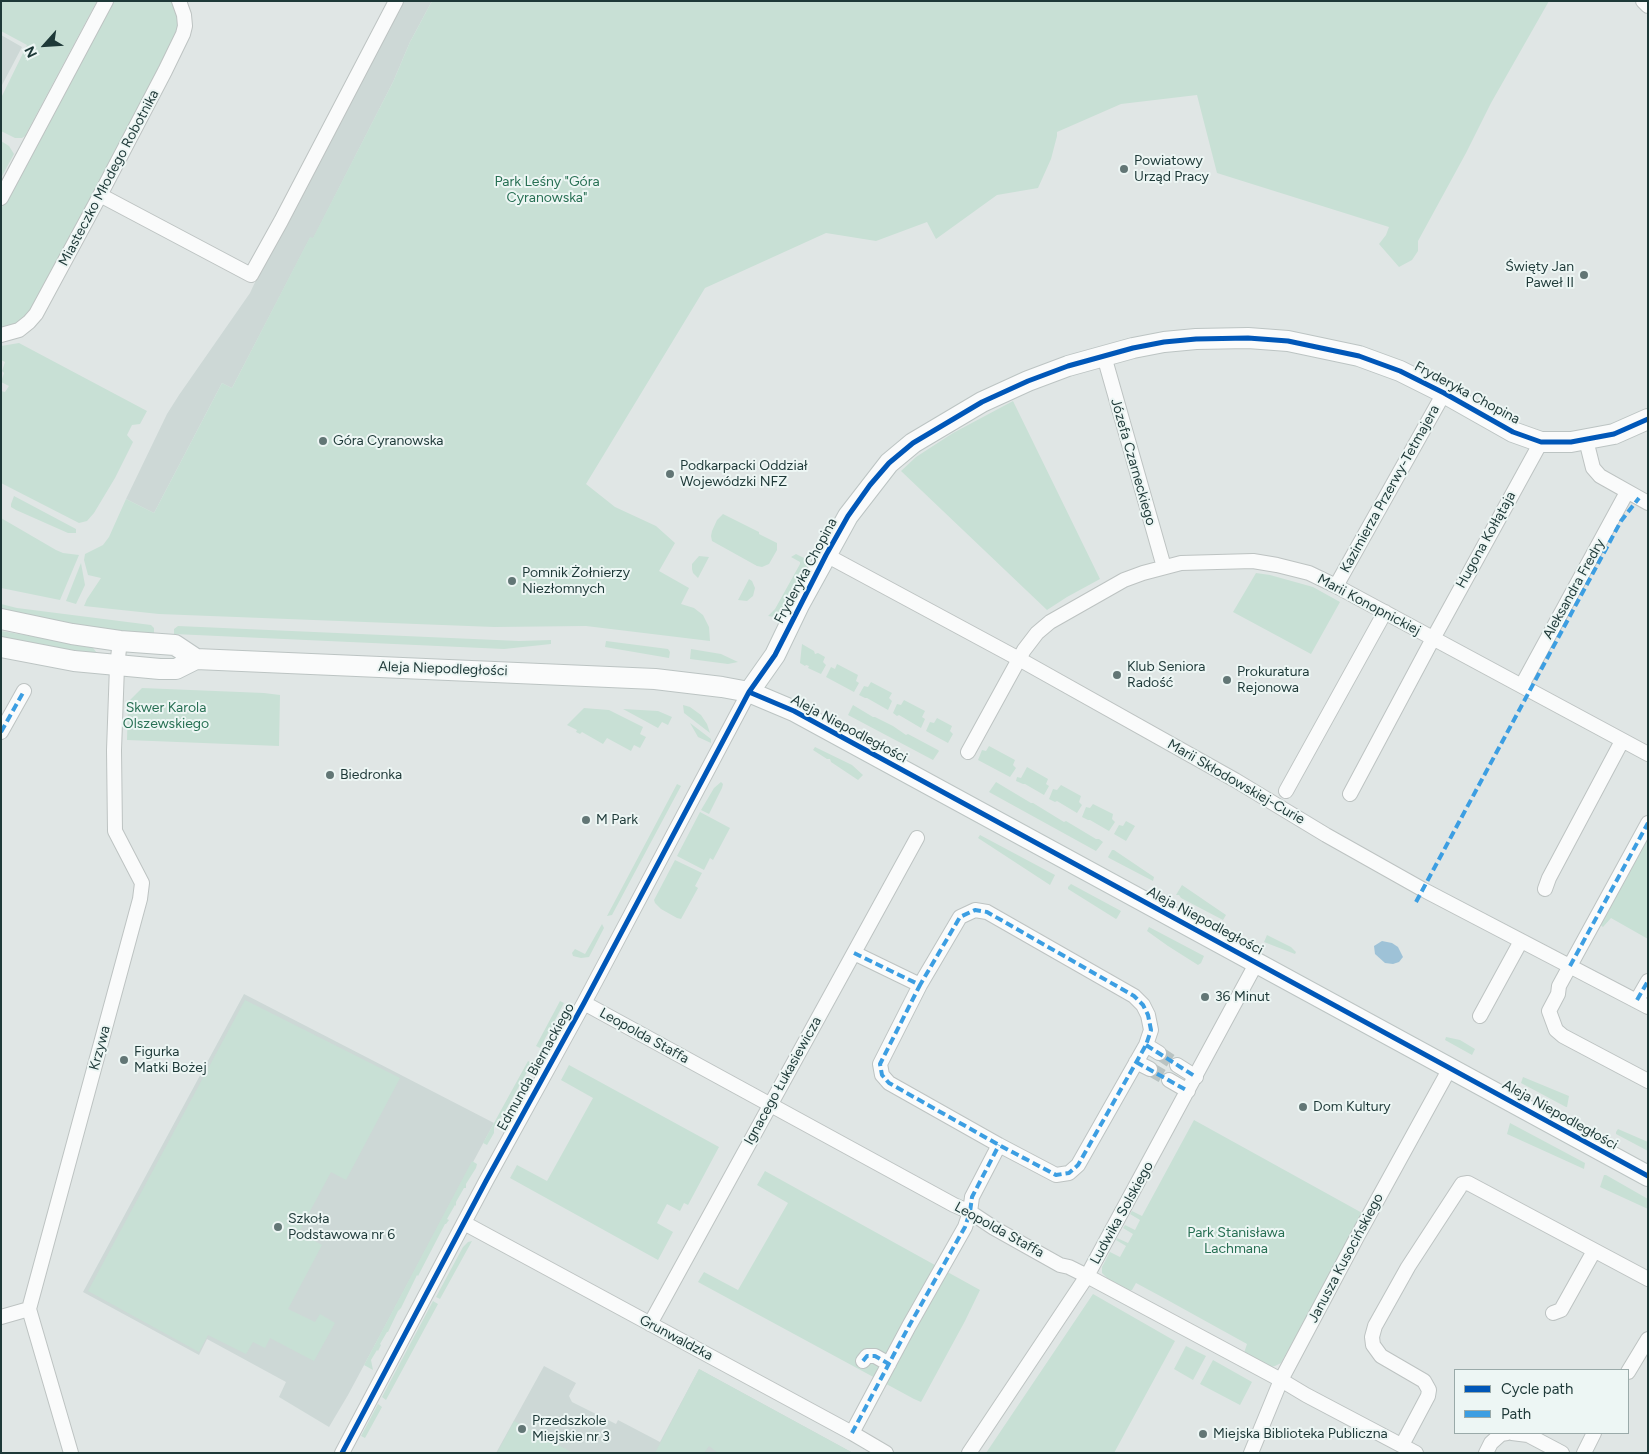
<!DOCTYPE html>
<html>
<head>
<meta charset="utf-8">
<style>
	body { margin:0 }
	#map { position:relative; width:1649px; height:1454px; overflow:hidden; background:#e0e6e5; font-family:Figtree,sans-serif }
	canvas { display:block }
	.frame { position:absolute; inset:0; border:2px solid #1e3938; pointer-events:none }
	.legend { position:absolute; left:1454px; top:1369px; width:175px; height:65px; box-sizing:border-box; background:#edf6f4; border:1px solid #9aaaa9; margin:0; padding:6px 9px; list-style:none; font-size:15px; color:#1e3938 }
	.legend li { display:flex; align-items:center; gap:10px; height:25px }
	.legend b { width:25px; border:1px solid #9aaaa9 }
	.north { position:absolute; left:20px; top:20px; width:50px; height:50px; -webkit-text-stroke:4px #edf6f4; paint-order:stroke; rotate:244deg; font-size:14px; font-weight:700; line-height:20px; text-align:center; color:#1e3938 }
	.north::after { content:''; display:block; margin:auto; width:18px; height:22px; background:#1e3938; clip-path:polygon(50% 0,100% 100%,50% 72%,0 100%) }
</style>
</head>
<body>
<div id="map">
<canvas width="1649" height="1454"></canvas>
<div class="frame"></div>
<ul class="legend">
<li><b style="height:6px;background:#0057b8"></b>Cycle path</li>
<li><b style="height:6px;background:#3c9ee2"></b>Path</li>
</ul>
<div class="north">N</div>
</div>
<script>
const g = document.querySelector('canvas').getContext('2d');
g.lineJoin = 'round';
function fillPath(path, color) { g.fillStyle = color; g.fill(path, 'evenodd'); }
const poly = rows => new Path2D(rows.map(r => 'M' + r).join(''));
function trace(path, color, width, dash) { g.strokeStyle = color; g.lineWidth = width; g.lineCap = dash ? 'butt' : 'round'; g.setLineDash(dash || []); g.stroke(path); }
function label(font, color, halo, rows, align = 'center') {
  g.font = font + ' Figtree,sans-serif'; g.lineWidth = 4; g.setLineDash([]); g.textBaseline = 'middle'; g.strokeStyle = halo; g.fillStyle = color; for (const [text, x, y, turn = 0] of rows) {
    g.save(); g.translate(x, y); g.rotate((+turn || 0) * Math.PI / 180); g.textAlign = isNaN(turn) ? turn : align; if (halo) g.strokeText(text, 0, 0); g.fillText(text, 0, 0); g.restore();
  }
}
fillPath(poly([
	[403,1,432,1,410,42,393,82,313,239,310,238,232,388,222,383,154,513,126,499,167,414,179,395,250,293,262,267,291,217],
	[1,35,22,47,1,87],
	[244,994,494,1123,348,1395,329,1427,279,1397,286,1382,207,1339,199,1355,83,1292],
	[544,1366,576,1383,569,1396,572,1402,616,1424,618,1420,660,1442,699,1369,853,1453,496,1453]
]), '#cdd8d6');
fillPath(poly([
	[1,1,97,1,25,136,22,138,15,138,1,131,1,98,27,45,1,31],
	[112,1,173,1,180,18,177,35,27,319,1,331,1,209],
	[432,1,1549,1,1491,103,1466,153,1418,241,1418,251,1412,260,1399,267,1379,244,1386,235,1389,227,1217,173,1197,95,1121,104,1057,132,1057,136,1051,159,1038,188,997,195,936,239,927,222,876,241,826,233,705,288,586,484,615,507,656,526,675,543,659,571,689,588,681,604,694,608,703,615,709,627,710,641,586,626,494,627,159,614,84,606,87,599,101,578,88,575,84,560,85,554,103,545,109,537,126,499,154,513,222,383,232,388,310,237,313,238,393,82,410,42],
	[1,141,9,146,14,154,1,178],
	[19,343,147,411,140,424,132,425,127,435,133,442,115,478,94,513,87,521,79,523,1,483,1,391,5,392,9,386,1,382,4,373,2,371,5,362,1,360,1,346],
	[1013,401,1100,579,1067,597,1047,610,901,471,916,457,953,433],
	[14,496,76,529,76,533,68,533,16,510,11,507,11,504],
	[723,514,759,532,759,534,777,543,777,550,769,564,762,567,757,566,712,541,711,536,712,531,717,520],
	[1,518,56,550,63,553,79,555,60,600,1,588],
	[796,554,810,561,781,613,774,617,768,616,775,609,800,564,800,562,791,557],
	[699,556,709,557,698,578,693,573,692,569,692,564],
	[81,563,85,585,76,604,66,601],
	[1256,573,1270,575,1313,587,1340,602,1311,654,1233,612],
	[749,579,752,581,755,588,753,596,747,601,738,600],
	[1,604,17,608,151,625,154,628,154,635,98,629,1,610],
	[178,626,519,641,551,640,551,644,504,649,174,634,174,629],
	[1,631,86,645,93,648,97,653,96,655,1,639],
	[606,641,668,649,670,652,669,658,605,647],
	[802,644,814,651,815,654,818,653,825,657,823,662,826,665,821,674,808,668,809,666,806,665,805,666,800,663],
	[691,649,721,654,738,662,728,664,690,659],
	[837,664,858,675,856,681,859,683,854,692,826,677,831,667,835,669],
	[871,682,892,693,889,698,892,701,888,710,867,698,865,698,859,695,864,686,868,687],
	[142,688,264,693,280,695,279,746,127,740,128,702],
	[904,700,925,711,922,717,925,719,921,728,899,715,897,716,893,713,897,704,901,705],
	[683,705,690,707,701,715,707,724,710,733,684,713],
	[853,705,873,717,875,717,893,726,906,735,908,734,938,750,939,751,933,760,848,715],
	[584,708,609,710,643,727,640,734,646,737,640,748,634,745,631,751,607,738,603,744,582,732,580,734,576,732,577,730,567,725],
	[623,709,658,711,672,717,668,725,662,722,658,728],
	[937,718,952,726,950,731,953,734,948,743,926,731,930,722,934,723],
	[690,723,711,739,711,743,698,737],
	[989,746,1015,760,1013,765,1016,768,1010,777,978,760,982,750,986,751],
	[815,747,852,765,863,775,858,780,831,762,830,759,827,759,813,750],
	[1027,767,1048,779,1046,784,1049,786,1044,795,1025,784,1023,784,1016,781,1017,777,1021,778],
	[721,782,723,784,722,788,709,814,701,810,714,788],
	[996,782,1031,803,1033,803,1064,822,1066,821,1096,839,1099,839,1103,842,1096,851,989,792],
	[677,784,681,786,612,915,607,916],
	[1061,785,1081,796,1079,802,1082,805,1077,813,1057,801,1055,802,1049,799,1053,789,1057,790],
	[1093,804,1113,814,1112,819,1115,822,1109,831,1090,820,1088,820,1082,817,1086,807,1090,808],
	[700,812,730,828,713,860,710,858,704,870,677,856],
	[1126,821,1135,826,1126,841,1114,834,1119,825,1123,826],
	[1648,830,1648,939,1611,918,1603,927,1599,924],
	[980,835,1055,875,1050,885,978,838],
	[1112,850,1114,850,1154,877,1153,881,1109,858,1108,857],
	[675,860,702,873,695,886,698,888,681,919,677,918,661,909,655,903,654,900],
	[1071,884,1121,911,1117,918,1116,919,1068,889,1068,887],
	[1182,885,1226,915,1223,920,1181,898,1179,895,1176,895],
	[602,924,604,928,589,957,581,958,573,956,572,953,575,949,585,954],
	[1149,927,1204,956,1201,963,1198,965,1168,946,1147,931],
	[1267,935,1291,947,1296,952,1295,954,1264,942],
	[245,1000,400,1078,346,1180,331,1172,299,1232,322,1245,288,1309,315,1322,320,1314,335,1323,314,1361,270,1338,265,1348,253,1342,246,1354,208,1335,199,1352,88,1291],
	[560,1001,564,1003,540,1048,536,1046],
	[1446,1037,1460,1040,1475,1049,1472,1055,1445,1040],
	[528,1061,532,1063,503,1115,498,1120,494,1127,494,1133,487,1145,483,1143],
	[569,1065,719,1147,688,1205,684,1203,680,1211,667,1204,657,1223,673,1232,658,1260,510,1178,517,1165,547,1181,593,1098,561,1080],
	[1523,1077,1569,1096,1567,1107,1566,1107,1521,1083],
	[1194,1120,1364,1214,1281,1363,1275,1366,1271,1367,1244,1353,1247,1344,1162,1297,1136,1283,1132,1290,1128,1291,1110,1281,1102,1273,1102,1267,1110,1252,1120,1257,1126,1246,1116,1240,1117,1238,1128,1243,1133,1234,1123,1228,1125,1225,1135,1230,1140,1220,1130,1214,1132,1211,1142,1216],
	[1510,1123,1585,1163,1584,1169,1507,1134],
	[1618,1129,1648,1142,1648,1151,1616,1134,1616,1132],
	[472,1161,477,1164,476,1168,466,1184,466,1188,464,1188,456,1202,456,1206,455,1205,447,1219,449,1220,446,1224,445,1224,418,1276,417,1275,401,1308,398,1311,388,1332,387,1332,380,1344,381,1345,378,1351,377,1350,371,1360,373,1370,364,1365],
	[765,1171,980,1290,965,1321,921,1402,914,1399,698,1282,704,1272,738,1290,788,1203,757,1185],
	[1604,1175,1606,1175,1648,1199,1648,1209,1600,1187],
	[472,1241,440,1299,436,1297,463,1247,468,1242],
	[1093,1294,1175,1341,1114,1453,986,1453],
	[433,1301,438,1304,386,1400,382,1397],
	[1186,1346,1206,1356,1193,1380,1174,1369],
	[1213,1360,1252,1382,1240,1405,1200,1384],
	[699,1369,853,1453,718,1453,709,1446,704,1453,655,1453],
	[378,1404,382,1407,365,1438,361,1436],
	[514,1421,573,1453,497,1453]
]), '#c8e0d5');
fillPath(poly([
	[1382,941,1392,943,1398,947,1403,957,1399,962,1393,964,1385,963,1375,954,1374,946]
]), '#9ec2d7');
trace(poly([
	[1159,1053,1177,1065],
	[1150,1069,1169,1080]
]), '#b9c3c2', 14, [14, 7]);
const street = poly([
	[1643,1,1648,6],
	[100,195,251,275,281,221,396,1],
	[1,198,106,1],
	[1,335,19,330,29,322,36,314,97,201,165,71,183,34,185,26,184,15,179,1],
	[1104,356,1164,567],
	[1586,440,1593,468,1600,476,1648,503],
	[826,555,1019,659,1235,780,1326,835,1422,889,1648,1007],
	[1336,586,1444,393],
	[1522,685,1627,492],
	[1,732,24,691],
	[968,752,1024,650,1037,633,1050,622,1124,580,1143,573,1181,563,1253,561,1277,565,1309,573,1336,586,1648,754],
	[1286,791,1385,612],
	[1350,794,1429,646,1541,442],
	[1648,823,1559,986,1558,994,1549,1011,1556,1030,1563,1036,1648,1081],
	[1545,889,1549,878,1622,741],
	[854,953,920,985,880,1064,882,1075,889,1083,999,1145,1056,1175,1069,1173,1078,1165,1146,1045,1151,1030,1148,1015,1143,1005,1134,996,987,912,975,910,960,917,920,985],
	[1637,1000,1648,981],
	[584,1003,954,1205,970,1212,994,1228,1060,1265,1069,1267,1087,1276,1281,1380,1306,1395,1416,1453],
	[1480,1016,1521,941],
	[1146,1045,1159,1053],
	[1136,1062,1150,1069],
	[1177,1065,1196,1077],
	[1169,1080,1188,1091],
	[464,1223,852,1433,886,1453],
	[1553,1313,1561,1310,1594,1251],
	[1,1317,29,1309],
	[650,1324,917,838],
	[863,1361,867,1356,875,1356,889,1364],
	[1628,1372,1648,1339],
	[852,1433,909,1326,965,1227,970,1212,972,1197,999,1145],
	[1512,1433,1528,1435,1562,1453],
	[1402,1445,1428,1396,1429,1390,1424,1381,1381,1356,1373,1345,1372,1337,1375,1326,1408,1267,1462,1184,1468,1183,1648,1279],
	[71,1453,29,1309,140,899,142,883,115,831,114,750,117,666,120,641],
	[342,1453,486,1181,584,1003,749,692],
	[969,1453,1087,1276,1257,962],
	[1251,1453,1281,1380,1357,1237,1450,1068],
	[1486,1453,1491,1443,1501,1434,1507,1433],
	[1584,1453,1594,1433]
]);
const secondary = poly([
	[1,619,72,634,120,641,175,645,196,659],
	[1,647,74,661,160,669,176,669,196,659,655,679,722,687,749,692,794,711,1648,1176],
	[749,692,775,655,799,605,848,516,889,463,913,443,982,402,1028,381,1068,366,1133,348,1164,342,1196,339,1248,338,1288,341,1359,356,1400,371,1444,393,1513,432,1541,442,1571,442,1614,434,1648,419]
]);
trace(street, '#bdc3c2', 16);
trace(secondary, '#bcc4c3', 22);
trace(street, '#fafbfb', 14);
trace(secondary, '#fafbfb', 20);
trace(poly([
	[1,732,24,691],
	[1416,902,1621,521,1639,498],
	[854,953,920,985,880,1064,882,1075,889,1083,999,1145,1056,1175,1069,1173,1078,1165,1146,1045,1151,1030,1148,1015,1143,1005,1134,996,987,912,975,910,960,917,920,985],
	[1570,966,1648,823],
	[1637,1000,1648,981],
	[1146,1045,1196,1077],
	[1136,1062,1188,1091],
	[863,1361,867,1356,875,1356,889,1364],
	[852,1433,909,1326,965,1227,970,1212,972,1197,999,1145]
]), '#3c9ee2', 4, [8, 4]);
trace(poly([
	[749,692,794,711,1648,1176],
	[342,1453,486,1181,584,1003,749,692,775,655,826,555,848,516,870,485,889,463,913,443,982,402,1028,381,1068,366,1133,348,1164,342,1196,339,1248,338,1288,341,1359,356,1400,371,1444,393,1513,432,1541,442,1571,442,1614,434,1648,419]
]), '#0057b8', 5);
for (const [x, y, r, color] of [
	[1124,169,5,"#627675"],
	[1584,275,5,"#627675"],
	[323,441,5,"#627675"],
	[670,474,5,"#627675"],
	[512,581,5,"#627675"],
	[1117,675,5,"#627675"],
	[1227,680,5,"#627675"],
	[330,775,5,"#627675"],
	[586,820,5,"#627675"],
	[1205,997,5,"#627675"],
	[124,1060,5,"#627675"],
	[1303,1107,5,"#627675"],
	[278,1227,5,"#627675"],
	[522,1429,5,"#627675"],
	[1203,1434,5,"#627675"]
]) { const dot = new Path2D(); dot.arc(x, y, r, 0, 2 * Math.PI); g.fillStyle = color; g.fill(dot); trace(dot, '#edf6f4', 2); }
label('14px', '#1e3938', '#edf6f4', [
	["Powiatowy",1134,161],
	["Urząd Pracy",1134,177],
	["Święty Jan",1574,267,"right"],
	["Paweł II",1574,283,"right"],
	["Góra Cyranowska",333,441],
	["Podkarpacki Oddział",680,466],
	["Wojewódzki NFZ",680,482],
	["Pomnik Żołnierzy",522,573],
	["Niezłomnych",522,589],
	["Klub Seniora",1127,667],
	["Radość",1127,683],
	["Prokuratura",1237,672],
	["Rejonowa",1237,688],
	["Biedronka",340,775],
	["M Park",596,820],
	["36 Minut",1215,997],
	["Figurka",134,1052],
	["Matki Bożej",134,1068],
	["Dom Kultury",1313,1107],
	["Szkoła",288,1219],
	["Podstawowa nr 6",288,1235],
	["Przedszkole",532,1421],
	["Miejskie nr 3",532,1437],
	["Miejska Biblioteka Publiczna",1213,1434]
], 'left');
label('14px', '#1e3938', '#edf6f4', [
	["Miasteczko Młodego Robotnika",109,178,-62],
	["Fryderyka Chopina",1467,393,28],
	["Józefa Czarneckiego",1133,462,74],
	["Kazimierza Przerwy-Tetmajera",1390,489,-61],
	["Hugona Kołłątaja",1486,540,-61],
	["Fryderyka Chopina",806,571,-62],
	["Aleksandra Fredry",1574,589,-61],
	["Marii Konopnickiej",1369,605,28],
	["Aleja Niepodległości",443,669,2],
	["Aleja Niepodległości",849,729,28],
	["Marii Skłodowskiej-Curie",1236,782,30],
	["Aleja Niepodległości",1205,921,28],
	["Leopolda Staffa",644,1036,29],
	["Krzywa",100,1048,-75],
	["Edmunda Biernackiego",536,1067,-61],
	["Ignacego Łukasiewicza",783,1081,-61],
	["Aleja Niepodległości",1560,1115,29],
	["Ludwika Solskiego",1122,1213,-61],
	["Leopolda Staffa",999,1230,29],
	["Janusza Kusocińskiego",1346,1258,-62],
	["Grunwaldzka",676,1338,28]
]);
label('14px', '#287054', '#edf6f4', [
	["Park Leśny \"Góra",547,182],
	["Cyranowska\"",547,198],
	["Skwer Karola",166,708],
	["Olszewskiego",166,724],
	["Park Stanisława",1236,1233],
	["Lachmana",1236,1249]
]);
</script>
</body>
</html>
